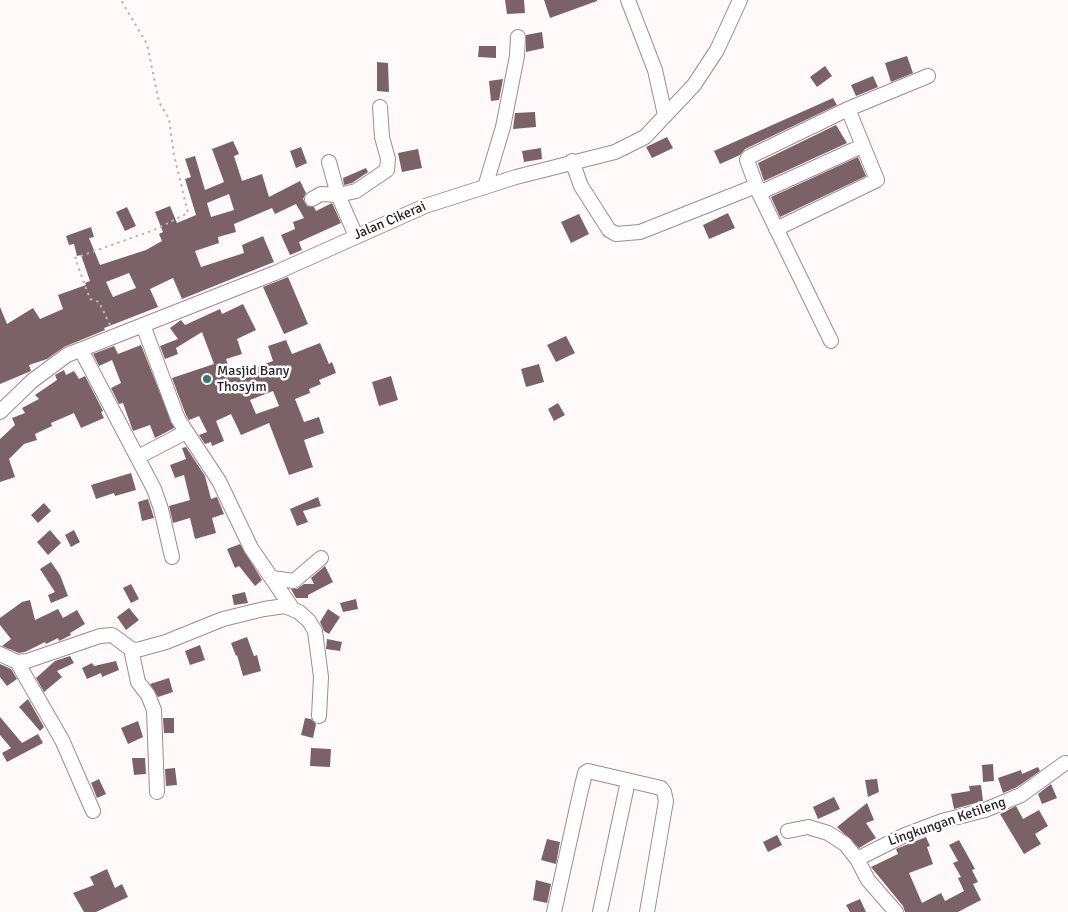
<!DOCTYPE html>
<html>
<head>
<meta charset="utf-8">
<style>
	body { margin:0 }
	canvas { display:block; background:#fff9fa }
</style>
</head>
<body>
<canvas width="1068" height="912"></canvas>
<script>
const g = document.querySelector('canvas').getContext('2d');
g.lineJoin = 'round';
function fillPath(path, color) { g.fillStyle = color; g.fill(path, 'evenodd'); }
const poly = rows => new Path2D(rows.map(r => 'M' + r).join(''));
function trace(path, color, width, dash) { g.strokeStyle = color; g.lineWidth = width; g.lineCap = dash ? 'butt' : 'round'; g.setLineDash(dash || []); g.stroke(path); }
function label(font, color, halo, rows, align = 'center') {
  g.font = font + ' Signika,sans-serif'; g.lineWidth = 5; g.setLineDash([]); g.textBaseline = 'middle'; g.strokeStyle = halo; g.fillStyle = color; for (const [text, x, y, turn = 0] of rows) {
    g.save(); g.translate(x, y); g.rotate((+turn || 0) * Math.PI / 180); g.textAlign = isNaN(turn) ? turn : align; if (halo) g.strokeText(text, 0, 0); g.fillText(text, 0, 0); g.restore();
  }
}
fillPath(poly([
	[505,0,524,0,525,13,507,14],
	[544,0,597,0,597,1,550,18],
	[542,32,544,48,526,52,526,35],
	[479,46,496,46,496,58,478,57],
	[907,56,913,73,891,82,885,63],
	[377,62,388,63,389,92,377,91],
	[825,66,832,76,817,87,810,77],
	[873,76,878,87,856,96,851,85],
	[503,79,499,100,491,101,489,81],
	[833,98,837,105,745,149,740,155,720,164,714,151],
	[535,112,536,127,513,129,515,113],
	[836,125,847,143,764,181,758,163],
	[667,137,673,148,652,158,646,147],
	[233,141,239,154,234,156,242,181,262,174,269,197,300,181,306,193,303,199,307,206,314,207,316,211,332,203,341,223,299,242,302,250,290,255,281,235,295,229,293,222,304,218,296,204,275,214,272,208,234,224,236,232,218,237,219,243,195,251,201,267,244,253,242,245,263,236,274,262,182,299,173,278,150,289,158,307,104,328,105,330,64,347,47,359,29,365,31,371,0,384,0,307,7,324,33,308,40,319,63,309,58,295,86,285,85,283,90,281,81,255,77,256,74,244,69,245,66,236,91,227,94,237,89,238,100,265,146,250,162,241,159,234,163,232,155,212,170,206,177,223,196,215,185,179,191,177,185,159,195,156,205,190,224,182,212,149],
	[229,194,234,210,211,217,207,203],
	[129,273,136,288,113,297,106,282],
	[301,147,307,163,296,168,290,151],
	[541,148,542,159,524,162,522,151],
	[418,149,422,168,402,172,398,153],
	[858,157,866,176,780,217,771,197],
	[366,168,368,172,352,183,344,185,343,178],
	[127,207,136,226,125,231,116,212],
	[728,213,735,228,709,239,703,225],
	[579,214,589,234,571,243,561,222],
	[288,277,308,324,284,334,263,287],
	[243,304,256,330,237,339,242,354,226,359,232,376,273,361,268,346,286,340,292,354,320,343,329,364,332,362,336,373,319,380,321,384,309,389,310,393,295,399,304,422,319,417,324,433,304,440,313,467,289,475,269,423,241,435,231,414,216,421,224,441,212,446,211,442,205,444,199,435,207,432,199,416,189,420,186,415,172,378,214,364,202,332,176,348,178,354,165,359,160,346,178,339,170,328,181,320,185,325,220,309,222,314],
	[273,391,279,406,256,414,250,400],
	[566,336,575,353,556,362,547,345],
	[141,345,174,428,155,438,150,425,133,431,123,403,119,404,111,388,121,383,112,360,99,366,93,354,114,346,118,354],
	[539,364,544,382,526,387,521,369],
	[64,370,66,375,74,371,79,379,85,376,103,411,101,412,104,418,81,428,74,413,51,423,52,426,35,434,37,440,24,444,9,459,15,477,0,482,0,439,15,425,12,418,25,413,22,408,39,399,35,395,57,380,55,375],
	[391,376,398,400,379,406,372,382],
	[558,403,565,415,554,421,548,409],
	[186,447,205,476,211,499,217,497,224,514,212,518,216,533,195,539,190,518,173,523,169,506,190,500,184,475,175,478,170,465,186,459,182,448],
	[131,473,136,490,115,496,114,493,96,499,91,485],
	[318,497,321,506,303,511,308,522,297,526,290,509],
	[148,499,154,518,142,521,138,502],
	[44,503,51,511,38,523,31,515],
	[50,530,61,543,48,555,37,542],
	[74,530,80,542,71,547,65,535],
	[240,544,262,580,255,586,239,566,235,568,227,549],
	[51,562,60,575,68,596,51,603,48,595,55,592,40,569],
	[325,566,333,582,308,595,308,598,296,598,291,589,297,589,304,584,314,584,311,578],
	[131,584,139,599,131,603,123,588],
	[245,592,248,603,234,605,232,595],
	[356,599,358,609,343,612,340,603],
	[30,600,35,620,58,609,63,618,77,610,85,624,70,633,71,635,59,641,58,638,46,644,45,642,25,652,19,653,2,646,11,639,0,625,0,618,22,602],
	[129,608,139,620,126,630,117,617],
	[328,609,340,617,329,634,324,631,320,622],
	[247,637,254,656,257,655,261,671,243,676,237,655,236,656,231,643],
	[327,639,342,642,340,651,326,649],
	[200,645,205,660,190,665,185,651],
	[70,656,74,663,57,671,62,677,44,692,36,678,55,661],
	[116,661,119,670,102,677,101,673,87,679,82,668,92,663,94,666],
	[0,664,11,669,17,679,7,686,0,677],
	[169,678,173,692,158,697,150,684],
	[28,699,44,727,40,731,19,707],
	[0,717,22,743,38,734,43,743,7,762,2,753,11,748,0,735],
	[163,718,174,718,174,733,164,733],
	[305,718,311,719,316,724,313,738,301,735],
	[138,721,143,737,128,744,121,728],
	[311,748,331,749,330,767,310,766],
	[132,758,145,758,146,774,134,775],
	[993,764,994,781,983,782,982,765],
	[1038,767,1040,771,1017,787,1003,793,998,778,1021,770,1022,774],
	[175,768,177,785,166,786,165,769],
	[99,779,106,794,97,798,91,783],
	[877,779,879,792,868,797,865,780],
	[1051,784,1057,798,1042,804,1038,794],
	[981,785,983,801,954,809,951,794,970,791,969,786],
	[834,797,840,809,818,819,813,807],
	[867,803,874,820,866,823,876,838,859,848,837,827],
	[1016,806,1023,819,1039,810,1048,826,1035,834,1041,844,1024,854,1000,814],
	[777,835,782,845,768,852,763,842],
	[926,837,930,846,927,847,933,864,909,873,922,903,941,893,945,901,964,891,958,878,961,877,953,863,958,861,949,845,959,840,975,869,972,870,978,882,973,884,981,900,958,912,905,912,903,906,871,867,898,854,896,849],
	[547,839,560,842,556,864,541,860],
	[107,869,115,888,122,884,128,897,96,912,84,912,73,893,94,885,90,877],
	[536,880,551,884,547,903,533,900],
	[860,899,866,912,850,912,846,905]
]), '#7b6267');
const minor = poly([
	[628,0,655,70,665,115],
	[572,161,581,186,609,230,616,234,640,232,756,186],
	[329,162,338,195,356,236],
	[485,187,503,127,517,56,518,37],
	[759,193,862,146],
	[312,199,321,194,338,195,356,191,387,170,388,159,382,137,380,107],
	[776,229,877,180,848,109],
	[143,325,178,419,219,481,251,548,292,608],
	[831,341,759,193,747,160,749,157,848,109,928,76],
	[81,350,154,489,161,509,172,557],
	[0,412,32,381,67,355,275,273,425,206,516,177,615,152,645,137,694,85,717,50,740,0],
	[138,457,186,432],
	[272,578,294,581,321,558],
	[131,649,138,682,148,695,154,710,157,792],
	[0,654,17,662,27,661,100,636,112,635,131,649,137,650,166,642,223,619,264,609,285,606,299,612,309,621,315,631,321,677,319,716],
	[17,662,62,740,93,811],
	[788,831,808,827,828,833,845,844,857,859],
	[554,912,578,803,585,773,588,771,661,788,664,792,666,801,647,912],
	[600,912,628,781],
	[896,912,868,880,857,859,905,835,942,821,985,810,1021,795,1065,763]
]);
trace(minor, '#a3898e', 16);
trace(poly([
	[110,325,99,302,90,299,75,258,154,230,188,213,174,155,169,119,159,102,147,44,121,0]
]), '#bcb4b6', 2, [2.5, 4]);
trace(minor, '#fff', 14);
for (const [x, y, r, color] of [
	[207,379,5,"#337a72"]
]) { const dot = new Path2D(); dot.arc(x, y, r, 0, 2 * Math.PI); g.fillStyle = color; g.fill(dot); trace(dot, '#fff', 2); }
label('14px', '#291f21', '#fff', [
	["Jalan Cikerai",390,221,-23],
	["Lingkungan Ketileng",947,822,-19]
]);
label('14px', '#291f21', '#fff', [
	["Masjid Bany",217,371],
	["Thosyim",217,387]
], 'left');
</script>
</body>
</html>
